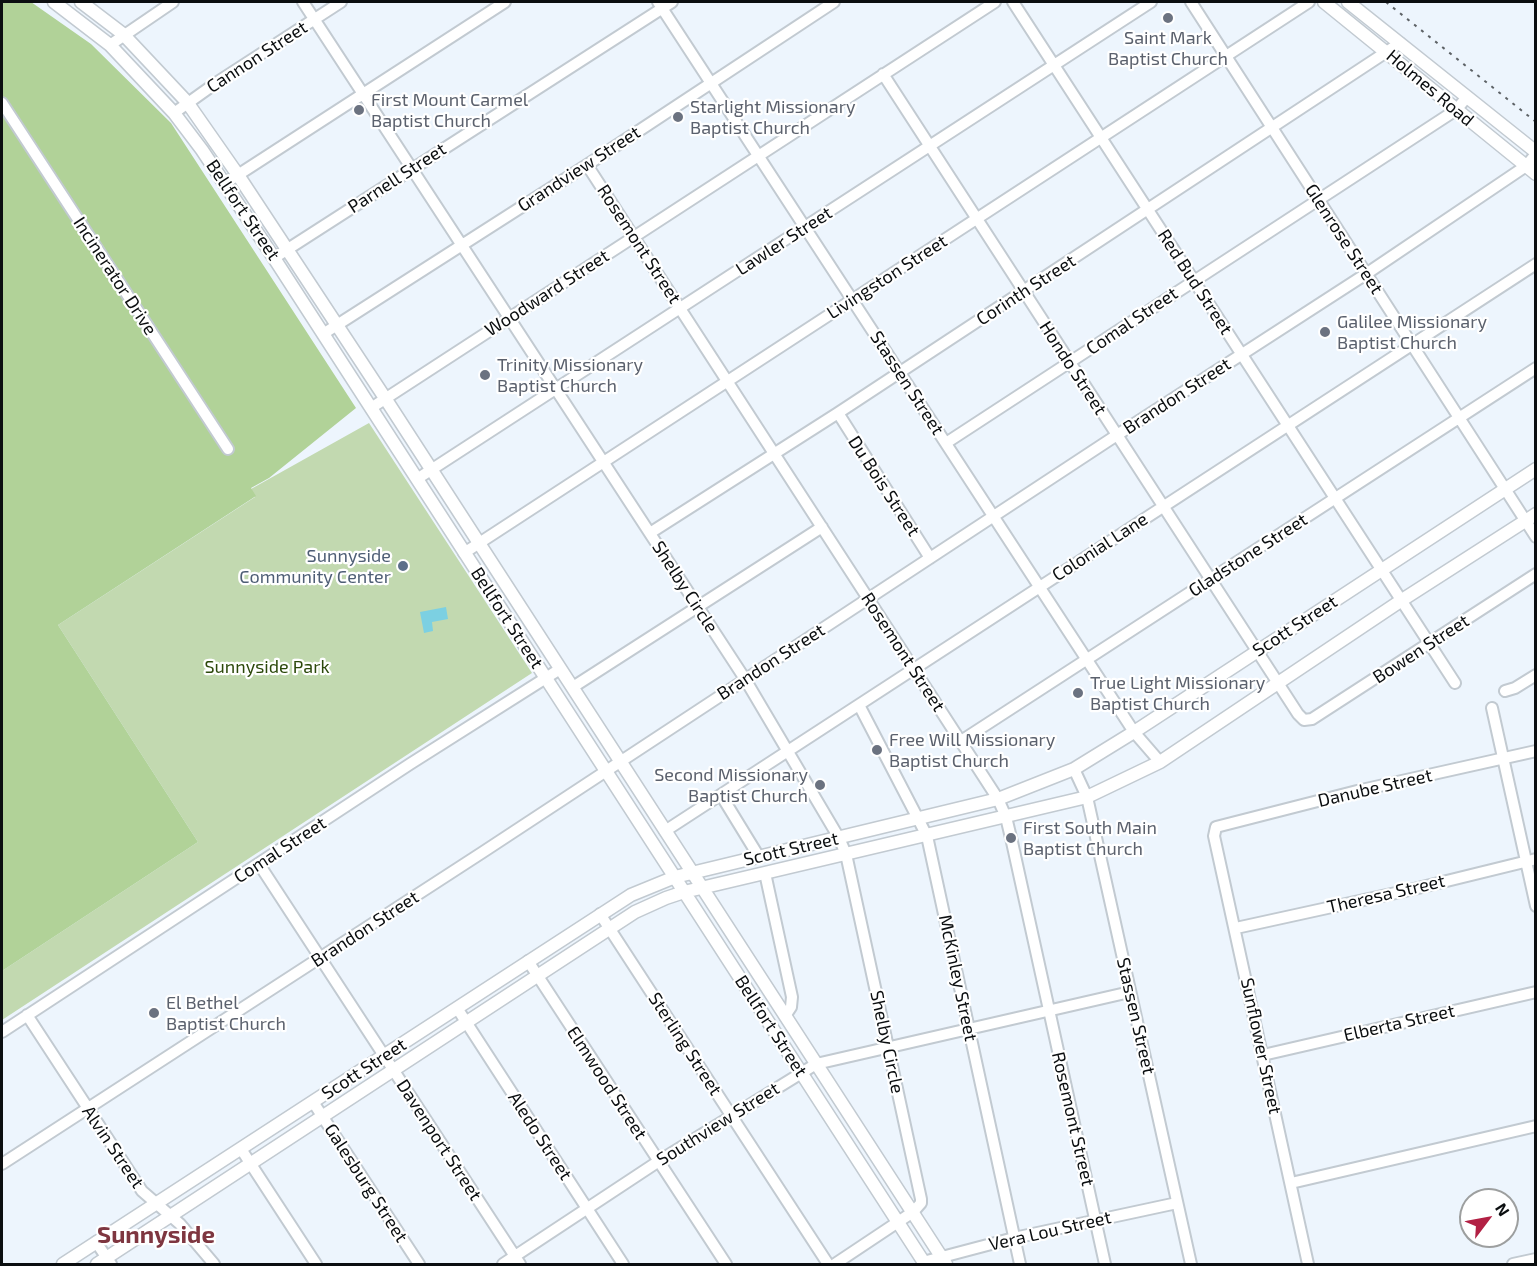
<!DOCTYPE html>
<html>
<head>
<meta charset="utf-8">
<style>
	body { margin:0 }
	#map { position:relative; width:1537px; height:1266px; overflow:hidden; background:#edf5fd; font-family:"Exo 2",sans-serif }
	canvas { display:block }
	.frame { position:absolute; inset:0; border:3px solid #0b0e10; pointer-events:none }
	.north { position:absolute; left:1459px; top:1188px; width:60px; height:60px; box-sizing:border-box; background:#fff; border:2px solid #9d9f9f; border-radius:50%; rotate:58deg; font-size:16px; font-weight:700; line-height:24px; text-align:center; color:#0b0e10 }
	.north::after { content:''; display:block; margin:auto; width:21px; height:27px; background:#b22044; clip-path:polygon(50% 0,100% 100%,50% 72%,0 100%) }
</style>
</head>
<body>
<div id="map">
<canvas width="1537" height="1266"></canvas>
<div class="frame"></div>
<div class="north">N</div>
</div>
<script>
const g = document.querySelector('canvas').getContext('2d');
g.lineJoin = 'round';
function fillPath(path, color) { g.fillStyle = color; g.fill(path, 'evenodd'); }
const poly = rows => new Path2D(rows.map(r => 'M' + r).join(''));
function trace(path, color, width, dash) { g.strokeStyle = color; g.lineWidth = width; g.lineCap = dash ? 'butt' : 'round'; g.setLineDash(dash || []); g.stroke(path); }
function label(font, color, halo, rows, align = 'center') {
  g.font = font + ' "Exo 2",sans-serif'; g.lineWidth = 4.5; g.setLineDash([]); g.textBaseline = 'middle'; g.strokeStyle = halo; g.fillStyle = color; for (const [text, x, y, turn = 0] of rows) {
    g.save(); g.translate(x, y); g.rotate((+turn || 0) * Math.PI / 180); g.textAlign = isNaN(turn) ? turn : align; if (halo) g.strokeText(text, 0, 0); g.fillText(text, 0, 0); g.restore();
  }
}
fillPath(poly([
	[369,423,532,673,2,1020,2,971,198,842,58,625,255,497,251,489]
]), '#c2d9b0');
fillPath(poly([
	[2,2,31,2,91,44,171,123,356,408,269,478,251,488,256,496,58,625,198,842,2,971]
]), '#b1d298');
fillPath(poly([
	[446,607,448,619,432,622,433,631,424,633,420,612]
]), '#7cd0e2');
const minor = poly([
	[303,2,745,679,839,838,846,854,921,1199,921,1203,913,1212,835,1264],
	[658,2,1134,732,1160,762],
	[1013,2,1455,683],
	[1191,2,1536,537],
	[110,45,173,2],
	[883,74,1298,714,1304,720,1312,719,1536,574],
	[2,103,228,449],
	[174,113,216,83,341,2],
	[587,165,998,799,1006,817,1012,842,1105,1264],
	[224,184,505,2],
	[274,258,672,2],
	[323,334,587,165,834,2],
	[371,408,995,2],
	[838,413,930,558],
	[946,443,1456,110,1467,97],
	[417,479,1151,2],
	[650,533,838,413,1400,43],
	[464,553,1309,2],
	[573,687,822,527],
	[1505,691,1515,688,1536,675],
	[859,705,927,836,1020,1264],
	[1492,708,1536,906],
	[961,741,1536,368],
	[1074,769,1087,797,1191,1264],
	[721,795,759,857],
	[665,831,1536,264],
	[259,864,520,1264],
	[765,873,792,997,791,1007,785,1016],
	[600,914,828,1264],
	[1236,928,1414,889,1536,859],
	[528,961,726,1264],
	[457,1008,623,1264],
	[27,1015,142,1191,180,1224,214,1264],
	[2,1032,410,764,560,669],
	[1263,1055,1536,992],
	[313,1102,419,1264],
	[241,1149,316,1264],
	[2,1164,483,852,1117,435,1366,274,1526,166,1536,154],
	[1291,1183,1536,1126],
	[96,1242,111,1264],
	[923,1262,1014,1238,1177,1203],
	[503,1264,659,1161,816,1064,1130,992],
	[1308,1264,1214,836,1216,827,1357,791,1536,751],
	[1513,1264,1536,1259]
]);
const major = poly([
	[54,2,110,45,174,113,202,150,274,258,925,1264],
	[81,2,123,34,187,102,238,175,385,398,946,1264],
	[1324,2,1536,174],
	[1348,2,1536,152],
	[63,1264,631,895,675,877,998,799,1074,769,1134,732,1536,469],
	[97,1264,635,912,666,898,684,892,1087,797,1160,762,1402,600,1536,514]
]);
trace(minor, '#c2cad1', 14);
trace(major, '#c2cad1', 15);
trace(minor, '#fff', 10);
trace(major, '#fff', 12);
trace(poly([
	[1386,2,1536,122]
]), '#5d6266', 2, [3, 6]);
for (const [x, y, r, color] of [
	[1168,18,6,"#6b7280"],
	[359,110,6,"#6b7280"],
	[678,117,6,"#6b7280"],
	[1325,332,6,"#6b7280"],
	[485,375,6,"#6b7280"],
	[403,566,6,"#5c6f8a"],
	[1078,693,6,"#6b7280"],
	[877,750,6,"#6b7280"],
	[820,785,6,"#6b7280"],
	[1011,838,6,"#6b7280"],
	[154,1013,6,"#6b7280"]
]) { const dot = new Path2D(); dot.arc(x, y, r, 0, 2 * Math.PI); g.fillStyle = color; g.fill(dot); trace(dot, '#fff', 2); }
label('18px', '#5b616d', '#fff', [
	["Saint Mark",1168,38,"center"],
	["Baptist Church",1168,59,"center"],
	["First Mount Carmel",371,100],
	["Baptist Church",371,121],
	["Starlight Missionary",690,107],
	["Baptist Church",690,128],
	["Galilee Missionary",1337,322],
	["Baptist Church",1337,343],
	["Trinity Missionary",497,365],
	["Baptist Church",497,386],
	["True Light Missionary",1090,683],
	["Baptist Church",1090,704],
	["Free Will Missionary",889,740],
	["Baptist Church",889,761],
	["Second Missionary",808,775,"right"],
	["Baptist Church",808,796,"right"],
	["First South Main",1023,828],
	["Baptist Church",1023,849],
	["El Bethel",166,1003],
	["Baptist Church",166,1024]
], 'left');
label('18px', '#0b0e10', '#fff', [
	["Cannon Street",257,57,-33],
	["Holmes Road",1430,88,40],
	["Grandview Street",579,169,-33],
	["Parnell Street",397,178,-33],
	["Bellfort Street",243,210,56],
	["Glenrose Street",1344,239,57],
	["Lawler Street",784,241,-33],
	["Rosemont Street",639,244,57],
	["Incinerator Drive",115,276,57],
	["Livingston Street",887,277,-33],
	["Red Bud Street",1195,282,57],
	["Corinth Street",1026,290,-33],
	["Woodward Street",547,293,-33],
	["Comal Street",1132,321,-34],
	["Hondo Street",1073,368,57],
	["Stassen Street",907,383,57],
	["Brandon Street",1177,396,-33],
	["Du Bois Street",884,486,57],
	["Colonial Lane",1100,547,-33],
	["Gladstone Street",1248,555,-33],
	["Shelby Circle",685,587,57],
	["Bellfort Street",507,618,57],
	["Scott Street",1295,626,-33],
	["Bowen Street",1421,649,-33],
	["Rosemont Street",903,652,57],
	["Brandon Street",771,662,-33],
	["Danube Street",1375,788,-13],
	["Scott Street",791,849,-13],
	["Comal Street",280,850,-33],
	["Theresa Street",1386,894,-13],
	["Brandon Street",365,929,-33],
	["McKinley Street",958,978,78],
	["Stassen Street",1136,1016,77],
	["Elberta Street",1399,1023,-13],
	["Bellfort Street",771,1026,57],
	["Shelby Circle",887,1042,78],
	["Sterling Street",685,1044,57],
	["Sunflower Street",1261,1046,78],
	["Scott Street",364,1069,-33],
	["Elmwood Street",607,1083,57],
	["Rosemont Street",1073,1119,77],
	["Southview Street",718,1124,-32],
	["Aledo Street",540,1136,57],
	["Davenport Street",439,1140,57],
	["Alvin Street",113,1147,56],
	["Galesburg Street",366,1183,57],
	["Vera Lou Street",1050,1231,-13]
]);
label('18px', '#4e5e75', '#fff', [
	["Sunnyside",391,556],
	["Community Center",391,577]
], 'right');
label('18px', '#2b480a', '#fff', [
	["Sunnyside Park",267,667]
]);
label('bold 24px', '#7e3640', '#fff', [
	["Sunnyside",156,1235]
]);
</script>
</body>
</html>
